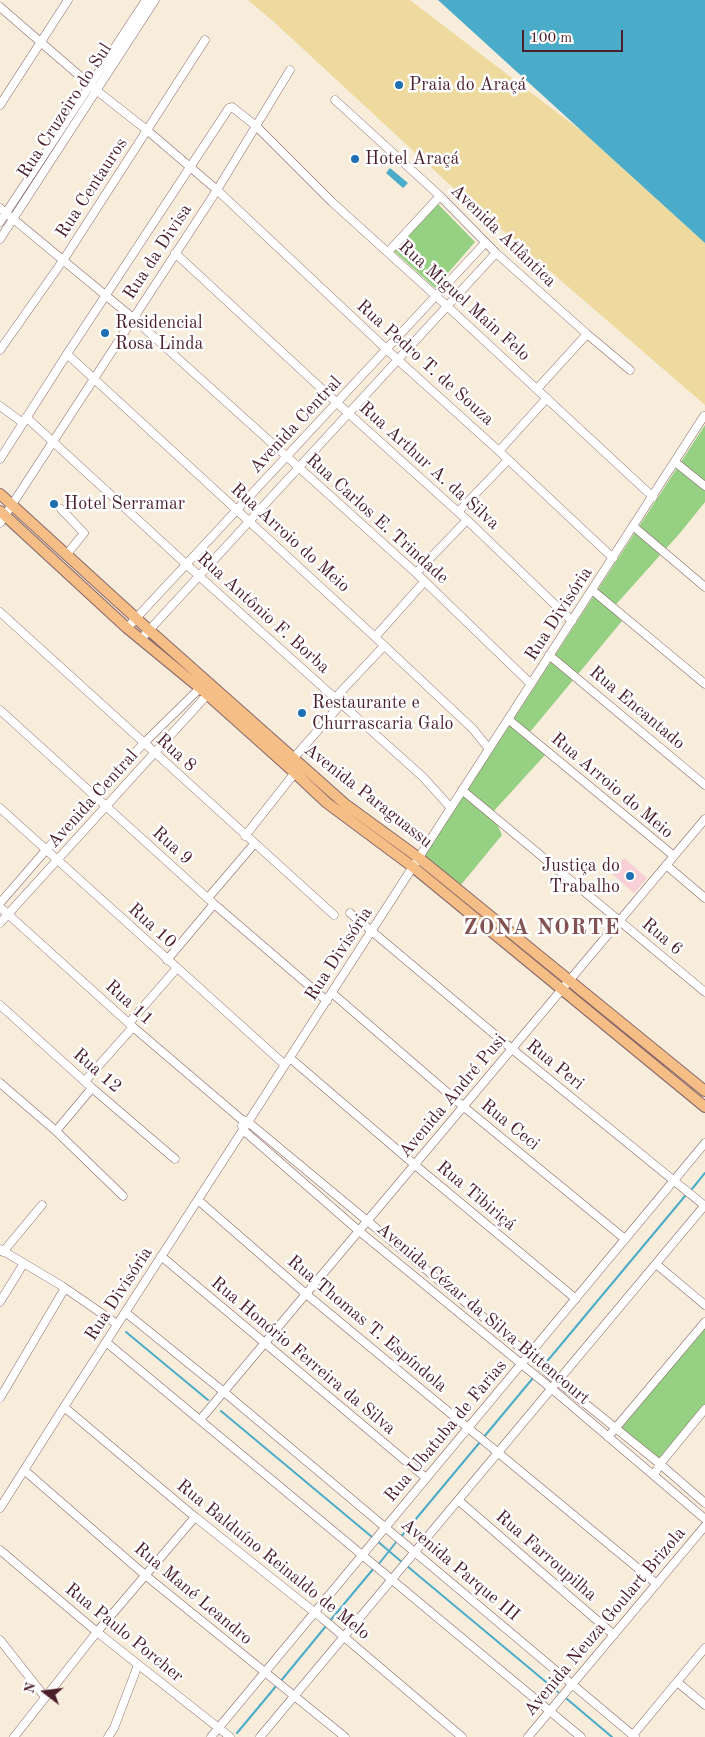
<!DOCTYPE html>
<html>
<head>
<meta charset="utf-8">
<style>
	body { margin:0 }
	#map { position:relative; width:705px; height:1737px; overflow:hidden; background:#f8ecdb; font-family:"Old Standard TT",serif }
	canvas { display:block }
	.north { position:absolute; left:20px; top:1667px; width:50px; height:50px; -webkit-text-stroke:4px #fff; paint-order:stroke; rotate:285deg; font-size:14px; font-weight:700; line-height:20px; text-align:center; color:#4a1f2b }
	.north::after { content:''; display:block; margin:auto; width:18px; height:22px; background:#4a1f2b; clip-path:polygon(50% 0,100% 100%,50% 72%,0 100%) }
	.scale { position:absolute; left:522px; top:30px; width:101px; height:22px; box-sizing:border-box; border:2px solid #4a1f2b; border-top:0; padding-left:6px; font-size:15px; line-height:18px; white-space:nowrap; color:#4a1f2b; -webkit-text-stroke:4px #fff; paint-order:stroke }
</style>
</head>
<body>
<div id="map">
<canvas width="705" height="1737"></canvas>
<div class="north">N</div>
<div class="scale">100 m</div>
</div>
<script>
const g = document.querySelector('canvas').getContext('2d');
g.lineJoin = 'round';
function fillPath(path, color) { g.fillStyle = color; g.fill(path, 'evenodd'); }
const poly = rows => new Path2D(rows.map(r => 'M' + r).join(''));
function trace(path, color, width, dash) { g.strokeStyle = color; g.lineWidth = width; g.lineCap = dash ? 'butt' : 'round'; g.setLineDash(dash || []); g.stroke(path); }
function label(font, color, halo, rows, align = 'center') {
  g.font = font + ' "Old Standard TT",serif'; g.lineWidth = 5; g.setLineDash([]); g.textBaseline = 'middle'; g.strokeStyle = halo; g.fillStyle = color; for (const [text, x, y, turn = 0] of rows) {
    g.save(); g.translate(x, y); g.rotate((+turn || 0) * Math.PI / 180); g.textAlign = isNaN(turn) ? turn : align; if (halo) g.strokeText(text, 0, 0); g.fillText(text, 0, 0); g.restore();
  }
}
fillPath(poly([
	[624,858,647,878,634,893,611,873]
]), '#f7cfd5');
fillPath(poly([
	[438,204,475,242,435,288,394,251],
	[705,425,705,502,680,533,611,610,622,621,530,732,545,755,492,813,502,835,460,886,423,858],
	[705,1327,705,1404,658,1460,619,1428]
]), '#95d083');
fillPath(poly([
	[248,0,410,0,584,133,705,243,705,405,448,183,274,22]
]), '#eeda9e');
fillPath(poly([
	[438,0,705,0,705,243,584,133],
	[390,168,408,183,403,188,386,173]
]), '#4aacc9');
trace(poly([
	[692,1189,705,1173],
	[126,1332,208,1400],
	[544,1365,685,1196],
	[221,1411,372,1537],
	[483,1438,533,1378],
	[400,1538,480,1442],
	[376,1540,403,1563],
	[378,1565,397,1541],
	[407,1566,558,1692],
	[329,1622,374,1568],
	[280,1682,326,1626],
	[567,1699,612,1737],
	[237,1733,277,1685]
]), '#4aacc9', 2);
const minor = poly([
	[0,7,96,90,148,131,217,190,398,360,499,451,613,558],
	[335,100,440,196,496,253,587,334,630,370],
	[0,105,68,0],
	[0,208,133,318,416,573,531,684],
	[0,222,146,0],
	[0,239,155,0],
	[388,252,440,196],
	[175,253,337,403,467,520,572,621],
	[0,350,64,259,205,40],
	[67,354,375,637,473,729,489,749],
	[537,389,587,334],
	[0,406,23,423],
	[26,417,199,576,423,777,451,808],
	[499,451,547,398],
	[0,459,67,354,229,108,232,107,256,126,332,202,447,306,653,497],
	[675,462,705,486],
	[61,509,84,533,67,554],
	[458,512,508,460],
	[0,523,217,190,290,70],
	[633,526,705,587],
	[416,573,467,520],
	[592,590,705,684],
	[0,612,334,915],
	[127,628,485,243],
	[375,637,424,582],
	[141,639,496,253],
	[549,655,705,785],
	[335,698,384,646],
	[0,710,214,904,327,1001],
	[508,719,674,856],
	[291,761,341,704],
	[462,790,705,992],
	[0,808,285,1065],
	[245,836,297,770],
	[666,865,705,898],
	[208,898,254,844],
	[0,903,46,850,143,744,200,688],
	[0,907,133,1027,241,1119,248,1122,529,1355,550,1375,660,1464,705,1503],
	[350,913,512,1049,705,1206],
	[0,923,207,695],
	[167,960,214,904],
	[332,993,464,1107,625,1239],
	[0,1005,92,1088,175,1159],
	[129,1023,177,968],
	[290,1058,415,1165,576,1299],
	[85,1081,133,1027],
	[0,1083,56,1131,123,1196],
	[242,1126,243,1130,359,1231,552,1389,705,1519],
	[56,1131,92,1088],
	[198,1200,306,1294,657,1584],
	[0,1249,62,1286,117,1324],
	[3,1252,42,1205],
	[161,1256,426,1478],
	[656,1264,705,1305],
	[0,1302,24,1263],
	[125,1312,224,1392,635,1737],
	[106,1342,581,1737],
	[0,1398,65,1288],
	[64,1407,195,1517,323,1619,462,1737],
	[200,1420,705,819],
	[608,1437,705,1322],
	[24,1470,145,1575,345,1737],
	[654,1475,660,1464,705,1409],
	[458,1500,614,1635],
	[0,1508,64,1407,704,416],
	[0,1550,97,1632,230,1737],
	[0,1640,45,1697],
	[677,1682,705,1705],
	[633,1735,705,1648],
	[14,1737,97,1632,195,1517],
	[108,1737,114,1728,138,1665],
	[211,1737,705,1143],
	[260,1737,705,1205],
	[528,1737,705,1526]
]);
const major = poly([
	[0,494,149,630,345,804,419,858,705,1091],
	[0,511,127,628,200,688,295,773,327,803,413,867,705,1107]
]);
trace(minor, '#876769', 9);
trace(major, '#876769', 12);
trace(minor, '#fff', 8);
trace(major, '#f6be87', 10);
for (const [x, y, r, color] of [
	[399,85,5,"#1f6fb2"],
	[355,159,5,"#1f6fb2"],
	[105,333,5,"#1f6fb2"],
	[54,504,5,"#1f6fb2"],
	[302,713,5,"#1f6fb2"],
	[630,876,5,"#1f6fb2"]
]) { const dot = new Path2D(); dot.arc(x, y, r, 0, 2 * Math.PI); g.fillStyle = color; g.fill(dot); trace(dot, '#fff', 2); }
label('18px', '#4a1f2b', '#fff', [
	["Praia do Araçá",409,85],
	["Hotel Araçá",365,159],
	["Residencial",115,323],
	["Rosa Linda",115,344],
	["Hotel Serramar",64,504],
	["Restaurante e",312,703],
	["Churrascaria Galo",312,724],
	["Justiça do",620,866,"right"],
	["Trabalho",620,887,"right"]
], 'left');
label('18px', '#4a1f2b', '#fff', [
	["Rua Cruzeiro do Sul",65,111,-57],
	["Rua Centauros",92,188,-57],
	["Avenida Atlântica",503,236,44],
	["Rua da Divisa",158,252,-57],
	["Rua Miguel Main Felo",464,301,42],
	["Rua Pedro T. de Souza",425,363,42],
	["Avenida Central",296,425,-47],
	["Rua Arthur A. da Silva",429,466,42],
	["Rua Carlos E. Trindade",377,519,42],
	["Rua Arroio do Meio",290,538,42],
	["Rua Antônio F. Borba",263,613,42],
	["Rua Divisória",559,614,-57],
	["Rua Encantado",637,708,40],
	["Rua 8",176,753,42],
	["Rua Arroio do Meio",612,786,40],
	["Avenida Paraguassu",368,796,38],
	["Avenida Central",93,799,-48],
	["Rua 9",172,846,42],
	["Rua 10",152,926,42],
	["Rua 6",662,937,40],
	["Rua Divisória",339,954,-57],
	["Rua 11",129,1003,42],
	["Rua Peri",555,1065,39],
	["Rua 12",97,1071,41],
	["Avenida André Pusi",453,1096,-50],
	["Rua Ceci",510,1125,39],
	["Rua Tibiriçá",476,1196,40],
	["Rua Divisória",119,1294,-57],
	["Avenida Cézar da Silva Bittencourt",483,1314,40],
	["Rua Thomas T. Espíndola",367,1324,40],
	["Rua Honório Ferreira da Silva",303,1356,40],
	["Rua Ubatuba de Farias",446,1431,-50],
	["Rua Farroupilha",546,1556,41],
	["Rua Balduíno Reinaldo de Melo",273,1560,39],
	["Avenida Parque III",460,1570,40],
	["Rua Mané Leandro",193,1594,40],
	["Avenida Neuza Goulart Brizola",605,1622,-50],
	["Rua Paulo Porcher",124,1633,39]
]);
g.letterSpacing = '1px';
label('bold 22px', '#825352', '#fff', [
	["ZONA NORTE",542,928]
]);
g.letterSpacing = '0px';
</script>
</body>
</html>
